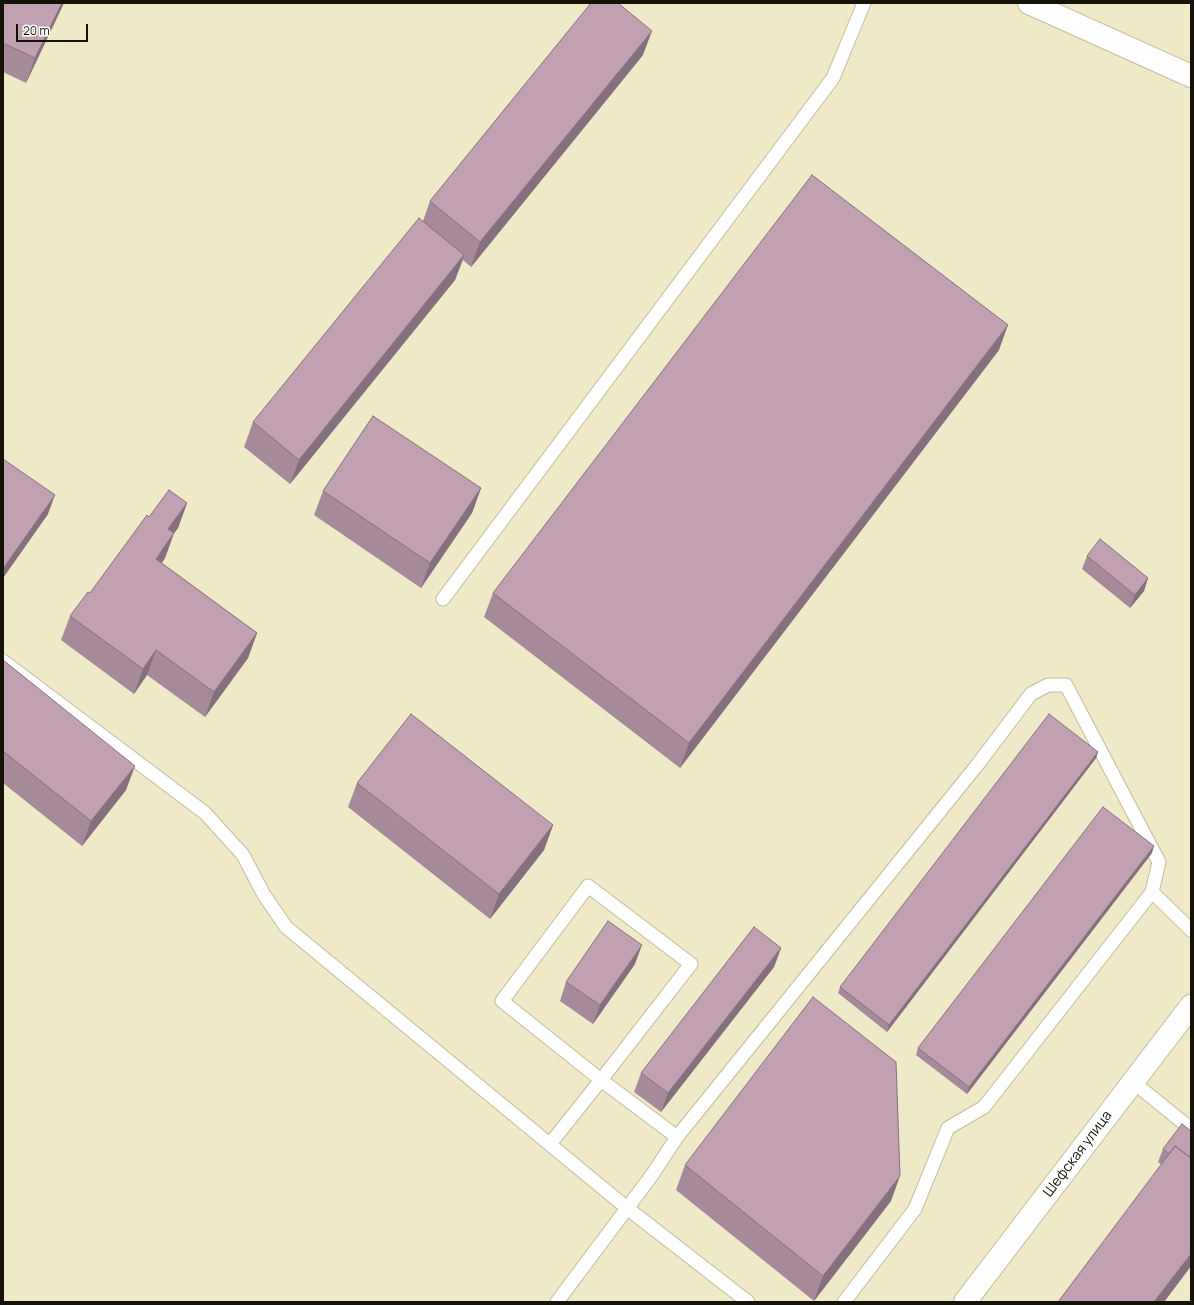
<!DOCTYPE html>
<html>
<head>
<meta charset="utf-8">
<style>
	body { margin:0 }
	#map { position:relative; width:1194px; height:1305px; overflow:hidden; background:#f0e9c8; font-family:Manrope,sans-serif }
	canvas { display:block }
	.frame { position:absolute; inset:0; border:4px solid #151307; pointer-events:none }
	.scale { position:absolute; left:16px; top:24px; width:72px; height:18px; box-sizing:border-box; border:2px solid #151307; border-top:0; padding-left:5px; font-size:12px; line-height:14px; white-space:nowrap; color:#151307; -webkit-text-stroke:3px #fff; paint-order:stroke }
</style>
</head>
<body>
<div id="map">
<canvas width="1194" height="1305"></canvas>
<div class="frame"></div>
<div class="scale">20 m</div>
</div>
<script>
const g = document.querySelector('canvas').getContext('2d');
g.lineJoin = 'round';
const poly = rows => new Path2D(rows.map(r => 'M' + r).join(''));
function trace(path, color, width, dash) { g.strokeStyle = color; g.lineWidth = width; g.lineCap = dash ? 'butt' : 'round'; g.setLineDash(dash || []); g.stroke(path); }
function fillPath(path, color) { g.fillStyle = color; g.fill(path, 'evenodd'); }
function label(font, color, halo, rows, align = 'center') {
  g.font = font + ' Manrope,sans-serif'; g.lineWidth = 3; g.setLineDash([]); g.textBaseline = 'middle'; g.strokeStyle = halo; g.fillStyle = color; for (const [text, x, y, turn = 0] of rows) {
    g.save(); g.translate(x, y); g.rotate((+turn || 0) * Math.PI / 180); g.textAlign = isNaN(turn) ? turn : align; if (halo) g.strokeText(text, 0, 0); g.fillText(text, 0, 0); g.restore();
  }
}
const service = poly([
	[443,599,833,78,864,3],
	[3,661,205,813,243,855,264,895,286,927,627,1208,748,1302],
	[1133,1082,1191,1129],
	[550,1144,601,1080,691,964,588,886,502,1001,601,1080,677,1137],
	[557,1302,652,1175,677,1137,978,764,1031,694,1048,685,1066,685,1159,862,1152,892,1191,930],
	[844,1302,915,1209,948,1128,984,1107,1152,892]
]);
const minor = poly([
	[1029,3,1191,76]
]);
const primary = poly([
	[965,1302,1191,1006]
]);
trace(service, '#c2bc9b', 15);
trace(minor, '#c2bc9b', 24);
trace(primary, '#c2bc9b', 24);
trace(service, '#fff', 13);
trace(minor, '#fff', 22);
trace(primary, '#fff', 22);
fillPath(poly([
	[3,3,64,3,26,83,3,72],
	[643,55,471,267,463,260,455,280,290,484,244,447,253,422,423,221,430,201],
	[999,350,680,768,484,617,493,593],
	[3,459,48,514,3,578],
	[481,488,472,513,421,588,314,515,323,491],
	[187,503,178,528,174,533,165,558,162,563,257,633,248,658,205,717,147,675,134,694,61,640,70,616,90,593,149,517],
	[1087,556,1148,578,1144,591,1130,608,1082,569],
	[3,660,126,790,82,846,3,783],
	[1098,752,1096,758,887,1032,838,993,840,987],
	[357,783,553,825,544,850,490,919,348,807],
	[1152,853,967,1094,916,1055,918,1048],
	[781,948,774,967,661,1112,634,1092,641,1073],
	[635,964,593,1024,560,1001,566,982],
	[1182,1124,1191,1266,1164,1302,1058,1302,1162,1165,1158,1162,1163,1149],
	[685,1165,891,1201,814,1301,676,1190]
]), '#a68a99');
fillPath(poly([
	[62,3,64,3,26,83,35,58],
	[652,31,643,55,471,267,480,242],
	[464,255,455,280,290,484,299,460],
	[1008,325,999,350,680,768,689,743],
	[481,488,472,513,421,588,430,563],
	[55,495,48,514,3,578,3,571,5,566],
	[187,503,178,528,159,554,168,529],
	[174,533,165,558,147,583,156,559],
	[1148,578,1144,591,1130,608,1135,595],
	[257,633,248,658,205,717,214,692],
	[156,650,147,675,134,694,143,669],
	[1098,752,1096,758,887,1032,889,1025],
	[135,766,126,790,82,846,91,821],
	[553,825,544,850,490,919,499,894],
	[1154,846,1152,853,967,1094,969,1087],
	[642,945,635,964,593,1024,600,1005],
	[781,948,774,967,661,1112,668,1093],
	[900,1176,891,1201,814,1301,823,1276],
	[1191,1254,1191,1266,1164,1302,1154,1302]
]), '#87707d');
const building = poly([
	[3,3,62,3,35,58,3,43,3,3],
	[591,3,618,3,652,31,480,242,430,201,591,3],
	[812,175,1008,325,689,743,493,593,812,175],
	[419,218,464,255,299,460,253,422,419,218],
	[373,416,481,488,430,563,323,491,373,416],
	[3,459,55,495,5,566,3,565,3,459],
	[169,490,187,503,168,529,174,533,156,559,257,633,214,692,156,650,143,669,70,616,88,592,90,593,147,515,149,517,169,490],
	[1100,539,1148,578,1135,595,1087,556,1100,539],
	[3,660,135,766,91,821,3,751,3,660],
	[411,714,553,825,499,894,357,783,411,714],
	[1049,714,1098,752,889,1025,840,987,1049,714],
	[1103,807,1154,846,969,1087,918,1048,1103,807],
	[608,921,642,945,600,1005,566,982,608,921],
	[754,927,781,948,668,1093,641,1073,754,927],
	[813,997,896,1062,900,1176,823,1276,685,1165,813,997],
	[1182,1124,1191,1131,1191,1158,1175,1146,1169,1154,1163,1149,1182,1124],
	[1175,1146,1191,1158,1191,1254,1154,1302,1058,1302,1175,1146]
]);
fillPath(building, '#c1a0b2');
trace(building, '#87707d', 1);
label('14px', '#151307', '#fff', [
	["Шефская улица",1078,1154,-53]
]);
</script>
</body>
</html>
